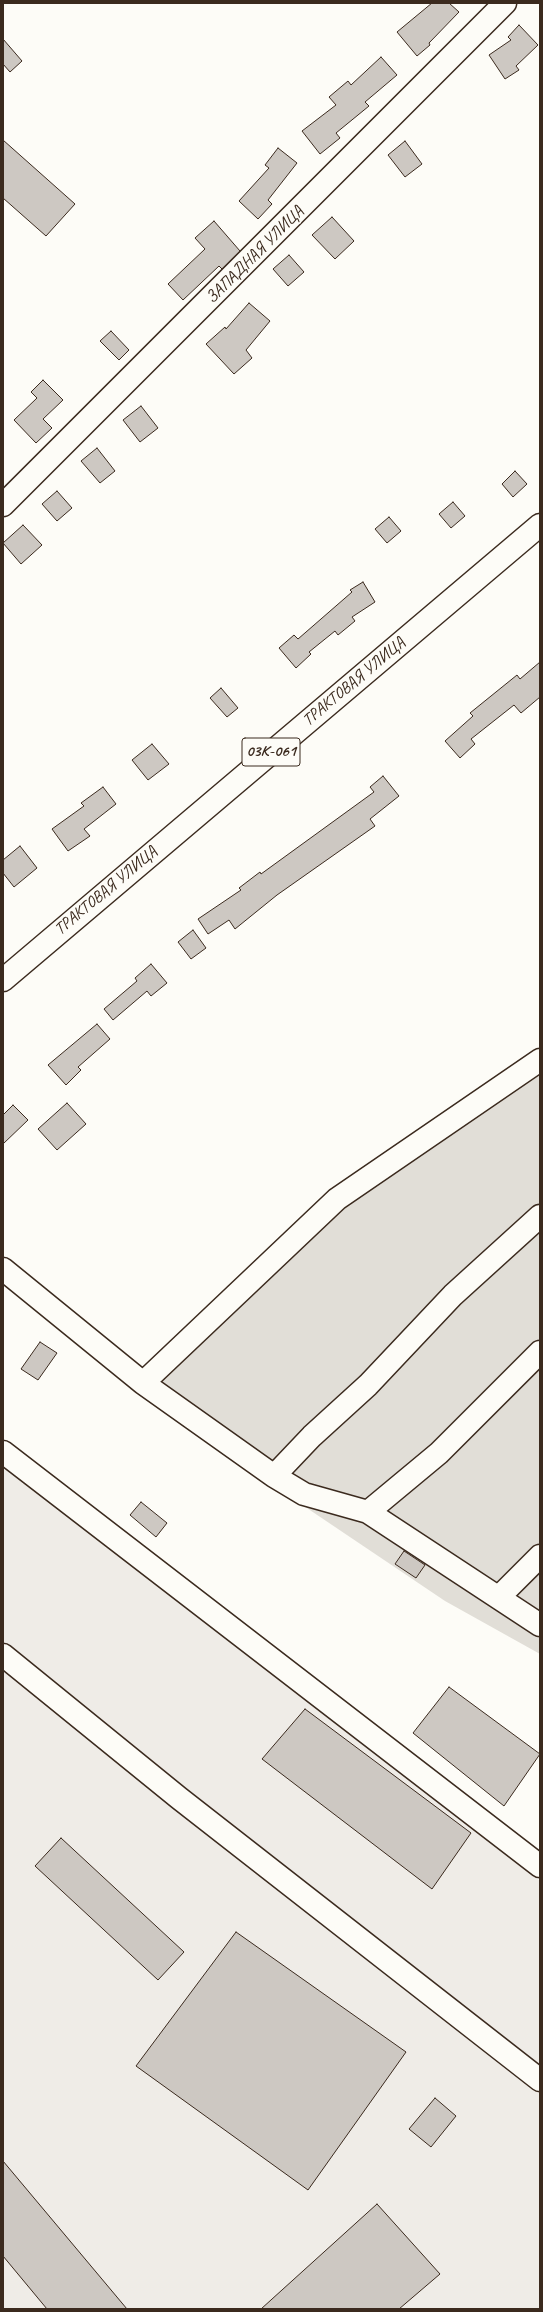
<!DOCTYPE html>
<html>
<head>
<meta charset="utf-8">
<style>
	body { margin:0 }
	#map { position:relative; width:543px; height:2312px; overflow:hidden; background:#fdfcf7; font-family:Caveat,sans-serif }
	canvas { display:block }
	.frame { position:absolute; inset:0; border:4px solid #3b2a1e; pointer-events:none }
</style>
</head>
<body>
<div id="map">
<canvas width="543" height="2312"></canvas>
<div class="frame"></div>
</div>
<script>
const g = document.querySelector('canvas').getContext('2d');
g.lineJoin = 'round';
function fillPath(path, color) { g.fillStyle = color; g.fill(path, 'evenodd'); }
const poly = rows => new Path2D(rows.map(r => 'M' + r).join(''));
function trace(path, color, width, dash) { g.strokeStyle = color; g.lineWidth = width; g.lineCap = dash ? 'butt' : 'round'; g.setLineDash(dash || []); g.stroke(path); }
function label(font, color, halo, rows, align = 'center') {
  g.font = font + ' Caveat,sans-serif'; g.lineWidth = 3; g.setLineDash([]); g.textBaseline = 'middle'; g.strokeStyle = halo; g.fillStyle = color; for (const [text, x, y, turn = 0] of rows) {
    g.save(); g.translate(x, y); g.rotate((+turn || 0) * Math.PI / 180); g.textAlign = isNaN(turn) ? turn : align; if (halo) g.strokeText(text, 0, 0); g.fillText(text, 0, 0); g.restore();
  }
}
fillPath(poly([
	[3,1464,540,1881,540,2309,3,2309]
]), '#efece7');
fillPath(poly([
	[540,1055,540,1654,445,1601,130,1389,171,1347,333,1196]
]), '#e1ded7');
const building = poly([
	[432,3,449,3,459,12,429,43,430,45,417,56,397,32,432,3],
	[519,25,538,45,516,66,519,70,505,79,489,55,511,40,508,37,519,25],
	[3,39,22,61,10,72,3,64,3,39],
	[381,57,397,75,365,102,369,106,336,133,340,138,320,154,302,131,336,105,329,97,348,81,351,85,381,57],
	[3,140,75,204,46,236,3,198,3,140],
	[405,141,422,164,405,177,388,155,405,141],
	[278,148,297,163,268,200,272,204,258,219,239,201,269,168,265,165,278,148],
	[332,217,354,241,335,259,312,235,332,217],
	[214,221,240,251,222,269,219,266,183,300,168,284,205,249,195,238,214,221],
	[289,255,304,272,288,286,273,269,289,255],
	[249,303,270,321,246,350,252,358,234,374,206,344,225,327,226,329,249,303],
	[111,331,129,350,119,360,100,341,111,331],
	[43,380,63,400,43,419,52,428,36,443,14,420,37,398,31,392,43,380],
	[141,406,158,428,140,442,123,420,141,406],
	[97,448,115,471,100,483,81,461,97,448],
	[515,471,527,484,513,497,502,484,515,471],
	[57,491,72,508,57,521,42,504,57,491],
	[453,502,465,516,451,528,439,514,453,502],
	[389,517,401,531,387,543,375,529,389,517],
	[23,525,42,545,21,564,3,543,23,525],
	[363,582,375,602,352,617,355,621,338,635,335,631,309,652,311,654,296,668,279,648,294,635,298,639,352,592,350,590,363,582],
	[540,662,540,697,521,713,514,705,471,739,475,744,460,758,445,741,473,716,470,713,517,675,520,679,540,662],
	[221,688,238,708,227,717,210,698,221,688],
	[152,744,169,764,148,780,132,760,152,744],
	[383,776,399,796,370,819,375,826,277,895,235,929,229,920,208,934,198,919,241,890,239,888,260,872,261,874,374,792,370,787,383,776],
	[103,787,116,804,84,829,90,836,68,851,52,829,84,806,81,803,103,787],
	[20,846,37,868,14,887,3,873,3,860,20,846],
	[193,930,206,948,191,959,178,942,193,930],
	[151,964,167,983,151,996,147,991,113,1020,104,1009,137,981,135,978,151,964],
	[97,1024,110,1039,78,1067,81,1070,66,1085,48,1065,97,1024],
	[67,1103,86,1124,57,1150,38,1129,67,1103],
	[13,1105,28,1120,3,1144,3,1115,13,1105],
	[40,1342,57,1353,38,1380,21,1369,40,1342],
	[141,1502,167,1523,156,1537,130,1515,141,1502],
	[404,1551,425,1565,416,1578,395,1564,404,1551],
	[449,1687,540,1754,504,1806,413,1733,449,1687],
	[305,1709,471,1833,432,1889,262,1759,305,1709],
	[61,1838,184,1952,158,1980,35,1866,61,1838],
	[236,1932,406,2052,308,2190,136,2066,236,1932],
	[435,2098,456,2116,431,2147,409,2129,435,2098],
	[3,2161,127,2309,47,2309,3,2256,3,2161],
	[377,2204,440,2274,399,2309,261,2309,377,2204]
]);
fillPath(building, '#cdc8c2');
trace(building, '#3b2a1e', 1);
const minor = poly([
	[3,505,505,3],
	[3,1269,143,1383,274,1476,304,1494,368,1512,540,1625],
	[143,1383,337,1199,540,1060],
	[3,1452,540,1866],
	[274,1476,312,1436,368,1385,453,1295,540,1216],
	[368,1512,439,1453,540,1352],
	[499,1597,540,1556],
	[3,1655,179,1798,540,2080]
]);
const major = poly([
	[3,980,540,525]
]);
trace(minor, '#3b2a1e', 25);
trace(major, '#3b2a1e', 25);
trace(minor, '#fdfcf7', 22);
trace(major, '#fdfcf7', 22);
for (const [x, y, w] of [
	[271,752,58]
]) { const box = new Path2D(); box.roundRect(x - w / 2, y - 14, w, 28, 3); g.fillStyle = '#fdfcf7'; g.fill(box); trace(box, '#3b2a1e', 1); }
label('bold 16px', '#3b2a1e', null, [
	["03К-061",271,752]
]);
label('17px', '#3b2a1e', '#fdfcf7', [
	["ЗАПАДНАЯ УЛИЦА",255,255,-45],
	["ТРАКТОВАЯ УЛИЦА",354,682,-40],
	["ТРАКТОВАЯ УЛИЦА",106,891,-40]
]);
</script>
</body>
</html>
